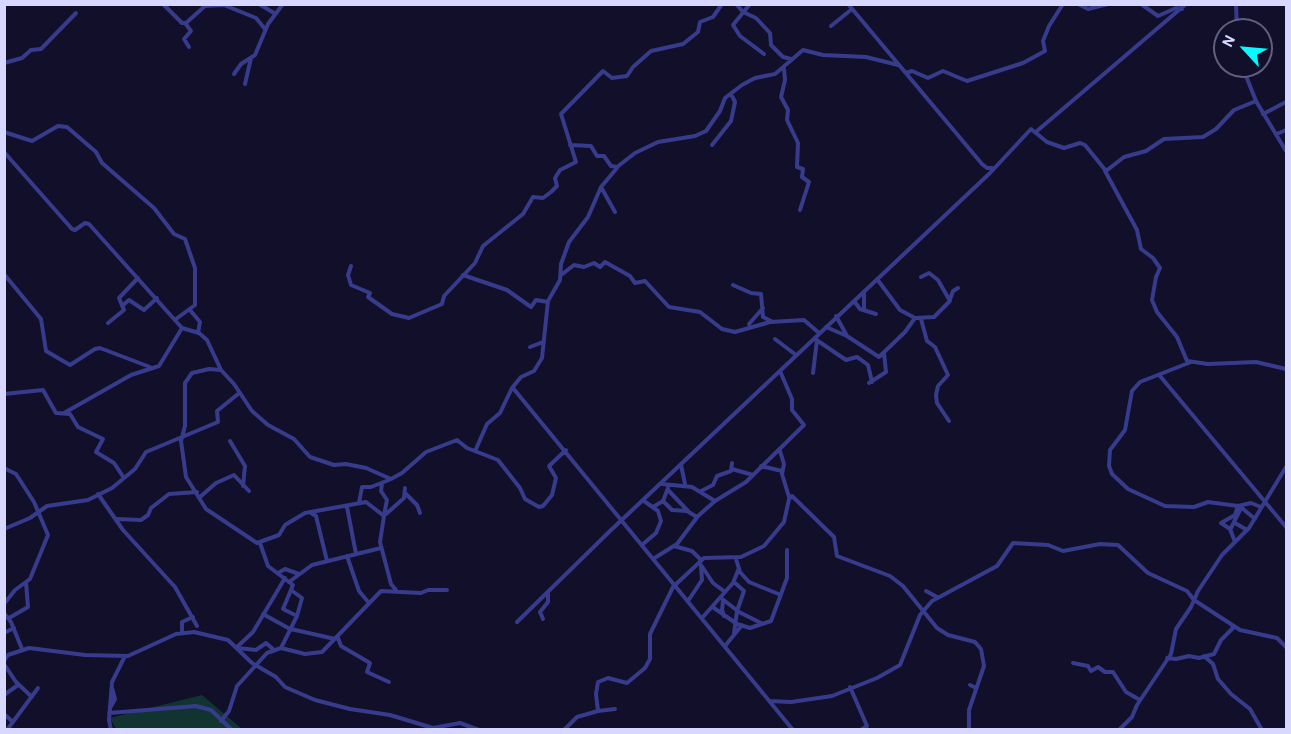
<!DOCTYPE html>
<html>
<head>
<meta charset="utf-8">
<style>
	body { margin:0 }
	#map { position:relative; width:1291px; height:734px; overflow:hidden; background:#110f29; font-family:"Alegreya Sans",sans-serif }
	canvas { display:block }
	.frame { position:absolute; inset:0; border:6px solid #d8d7ff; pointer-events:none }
	.north { position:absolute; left:1213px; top:18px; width:60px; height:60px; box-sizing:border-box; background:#110f29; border:2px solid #615f7f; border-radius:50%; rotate:296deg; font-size:16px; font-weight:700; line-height:24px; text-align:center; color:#d8d7ff }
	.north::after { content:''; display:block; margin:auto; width:21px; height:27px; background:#03fbff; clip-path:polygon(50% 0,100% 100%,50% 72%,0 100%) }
</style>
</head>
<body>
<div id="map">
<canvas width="1291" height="734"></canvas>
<div class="frame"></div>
<div class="north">N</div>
</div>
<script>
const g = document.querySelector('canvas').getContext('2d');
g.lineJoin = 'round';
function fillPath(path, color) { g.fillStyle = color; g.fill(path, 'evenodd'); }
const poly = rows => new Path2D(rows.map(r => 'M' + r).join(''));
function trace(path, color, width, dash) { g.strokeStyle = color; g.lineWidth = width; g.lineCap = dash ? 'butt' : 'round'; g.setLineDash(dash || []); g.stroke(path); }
fillPath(poly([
	[202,695,242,729,116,729,110,718]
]), '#113430');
trace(poly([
	[163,4,182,23,186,23,205,6,224,5,256,18,265,29],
	[259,4,274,13],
	[736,4,743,12,756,18,770,33,771,45,783,57,791,59],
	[750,4,733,25,740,36,764,54],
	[848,4,982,164,987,168,992,168],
	[1078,4,1088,9,1108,4],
	[1141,4,1158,16,1176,8,1182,9],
	[1236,4,1237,30],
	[185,23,191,31,184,39,189,47],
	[831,26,852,9],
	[4,63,22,58,31,50,41,49,76,13],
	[1242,66,1256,101,1286,151],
	[784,69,785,80,781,97,788,110,787,120,798,143,797,167,803,169,802,177,809,182,800,210],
	[906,73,912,71,928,78,943,71,967,81,1023,63,1045,51,1043,41,1049,26,1063,4],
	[234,74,241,64,255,55,268,24,283,4],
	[245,84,251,58],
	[1263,114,1286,102],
	[1037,131,1186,4],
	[4,132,32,141,58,126,67,127,96,152,102,163,154,208,174,234,185,239,195,268,195,305,176,319],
	[1277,134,1286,130],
	[570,145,591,146,597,156,604,156,611,166,617,167,635,153,658,142,695,136,706,131,720,111,725,98,742,85,755,78,775,74,803,50,823,55,866,57,898,65],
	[712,145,731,121,735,102,731,94],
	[4,152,72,229,75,230,85,223,89,224,182,328,199,333,207,340,221,370,234,384,252,411,268,425,294,439,310,457,334,465,346,464,366,468,391,479,402,473,426,452,457,440,467,448,498,460,520,488,525,499,539,507,543,506,552,495,556,478,549,466,566,450],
	[1105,171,1137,230,1141,249,1153,258,1160,268,1156,277,1152,300,1157,312,1177,337,1187,361,1208,364,1256,362,1286,369],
	[601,187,615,212],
	[351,266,348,275,351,285,370,293,368,297,392,314,409,318,442,304,444,296,475,263,483,246,523,214,533,197,543,198,551,192,557,186,555,178,560,170,576,162,561,114,603,71,612,78,627,76,633,67,651,51,683,44,698,32,700,22,713,17,722,4],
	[4,274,41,319,46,351,70,365,95,349,100,348,150,367],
	[463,275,507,290,531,307,536,300,548,302],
	[561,275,574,265,584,267,594,263,600,267,605,262,630,276,635,283,645,281,669,307,700,312,722,329,735,332,770,322,804,320,819,333],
	[921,277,929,273,938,280,950,301],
	[877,279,900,310,915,318,934,317,949,302,953,291,958,288],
	[733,285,751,293,761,294,763,317,771,321],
	[864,292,864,310],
	[854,301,860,309,876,314],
	[122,306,129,300,144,310,157,298],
	[190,310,200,322,198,333],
	[836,316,846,334],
	[921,319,927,341,935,347,948,375,938,386,936,395,937,403,949,421],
	[108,323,124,310,119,298,138,278],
	[749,324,763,308],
	[826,327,847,336,879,357,905,332,915,318],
	[775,339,796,355],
	[818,341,846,360,857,357,860,359,868,365,872,382],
	[530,347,543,342],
	[1191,362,1140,382,1132,391,1125,430,1110,450,1109,466,1112,474,1128,489,1165,506,1194,507,1208,502,1238,506,1251,503,1261,507],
	[221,370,209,369,192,373,185,383,185,426,181,441,186,477,206,509,257,543,279,535,285,525,305,513,366,502,384,516,380,542,391,584,396,590],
	[813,373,817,340],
	[1160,376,1286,527],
	[869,383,886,372,884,353],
	[513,388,793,730],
	[4,394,43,390,56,413,70,414,78,427,103,439,96,452,114,463,124,478],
	[64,413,131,375,159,366,182,328],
	[230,441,245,466,243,486],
	[476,449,487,424,500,413,512,388,521,377,534,371,542,358,548,301,560,280,561,264,569,242,588,217,601,187,617,168],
	[780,451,784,464,782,474,789,497],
	[681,465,685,484],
	[761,466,782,471],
	[4,468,16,474,34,502,48,535,30,579,15,590,4,604],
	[732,469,753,475],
	[382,483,381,491,387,500,384,515],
	[662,484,692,487,715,501],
	[668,490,688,511],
	[701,491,713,485,717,476,731,471,732,463],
	[405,493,417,505,420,513],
	[98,494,123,530,175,587,197,626],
	[200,497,216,483,234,475,249,491],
	[663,501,668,488],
	[359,503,362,487,371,487,389,480],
	[347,507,356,554],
	[653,507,663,501,672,510,687,511,697,517],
	[1242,508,1255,519],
	[311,513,316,516,327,561],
	[386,514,404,498,405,488],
	[117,519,141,520,148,515,151,508,169,494,197,492],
	[1235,523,1247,530],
	[4,529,30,518,47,506,88,500,112,488,135,469,146,452,218,422,217,411,238,394],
	[1230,530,1242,506],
	[1235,542,1230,529,1221,523,1235,515,1238,506],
	[260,543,268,566,293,585,283,609,297,616,281,648],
	[642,545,656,533,661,521,658,511,644,501],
	[674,546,692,551,701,560],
	[347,556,359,591,369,603],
	[653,559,677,544,698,516,715,501,746,482,804,425,792,410,792,399,780,371],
	[736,559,740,572,749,582,781,595],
	[701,565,713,583,725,592],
	[278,573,285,569,299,574],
	[289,582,312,565,381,548],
	[734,582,744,591,737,611,734,633],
	[291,590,302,598,297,616],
	[926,591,937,597],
	[721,598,739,612,761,623],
	[688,601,702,580,701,566],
	[723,601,722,610,724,616],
	[714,608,737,624,750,628,771,621,787,578,787,550],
	[4,613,11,622,22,649],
	[263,614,290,629],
	[9,618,28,607,26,582],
	[702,618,733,583,739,568],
	[543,619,540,612,548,602,548,592],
	[517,622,610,531,990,173,1031,129,1047,142,1064,148,1080,143,1085,145,1106,171,1124,157,1146,151,1164,139,1203,137,1216,129,1234,110,1256,101],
	[291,629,335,639],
	[182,632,182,622,193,617],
	[4,633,14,628],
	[338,638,341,646,370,663,367,672,389,682],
	[725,646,742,625],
	[237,647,253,632,285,578],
	[238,648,256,650,266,643,274,650],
	[1204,656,1213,664,1218,679,1231,694,1250,709,1262,730],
	[1167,658,1176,659,1189,656,1199,658,1214,654,1221,640,1233,628,1232,625],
	[4,661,8,655,29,648,85,655,128,656,176,634,194,632,228,640,252,663,276,677,285,687,315,700,350,709,390,715,433,728,460,723,479,730],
	[1073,663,1088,666,1091,671,1098,667,1105,672,1113,672,1126,692,1140,700],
	[4,664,16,682,32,697],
	[970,685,976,688],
	[850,687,867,726,861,730],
	[4,695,18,685],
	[770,701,791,702,832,696,877,678,900,665,920,615,932,601,997,566,1013,543,1048,545,1063,551,1100,544,1118,545,1148,573,1187,591,1194,600,1240,630,1277,638,1286,647],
	[110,708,115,699,112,688],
	[598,711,615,709],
	[109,713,196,706,211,710,232,730],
	[4,714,13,722],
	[221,721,229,711,237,686,267,653,281,648,305,654,322,652,381,591,421,593,428,590,447,590],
	[7,730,38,688],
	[111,730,109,720,112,682,125,656],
	[564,730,577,717,598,711,596,694,598,682,608,678,627,683,645,668,650,659,650,634,673,587,704,558,741,557,764,546,784,522,789,499,792,496,834,537,837,556,890,576,903,586,937,628,948,635,975,642,981,649,984,666,969,710,969,730],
	[1119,730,1132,717,1137,705,1171,654,1176,629,1191,607,1198,591,1222,555,1249,528,1286,467]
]), '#373b8b', 4);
</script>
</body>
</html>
